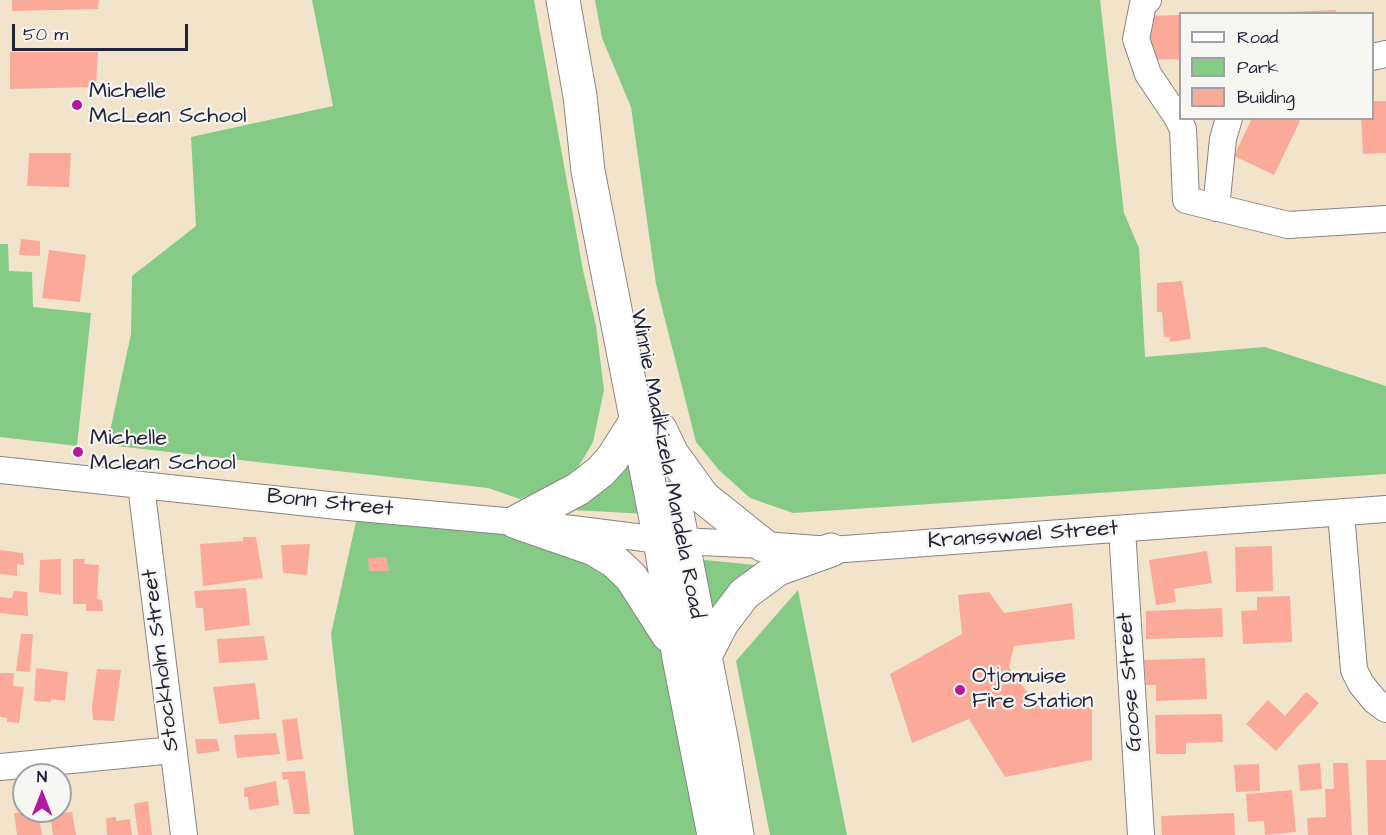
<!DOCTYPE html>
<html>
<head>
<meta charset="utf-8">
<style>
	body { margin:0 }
	#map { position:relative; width:1386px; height:835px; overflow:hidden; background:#f2e4cb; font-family:"Architects Daughter",sans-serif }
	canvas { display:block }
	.legend { position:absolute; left:1179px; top:12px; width:195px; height:108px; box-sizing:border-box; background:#f6f6f2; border:2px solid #a1a1a9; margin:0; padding:8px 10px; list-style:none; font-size:18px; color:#22223b }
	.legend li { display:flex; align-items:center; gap:12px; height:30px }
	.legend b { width:30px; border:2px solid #a1a1a9 }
	.north { position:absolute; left:12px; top:763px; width:60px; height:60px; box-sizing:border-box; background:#f6f6f2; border:2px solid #a1a1a9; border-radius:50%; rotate:0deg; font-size:16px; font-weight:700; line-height:24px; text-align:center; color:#22223b }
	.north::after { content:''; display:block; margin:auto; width:21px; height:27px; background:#b5179e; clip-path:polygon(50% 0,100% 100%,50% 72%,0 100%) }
	.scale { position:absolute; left:12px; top:24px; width:176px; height:27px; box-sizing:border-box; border:3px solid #22223b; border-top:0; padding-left:8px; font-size:18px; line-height:21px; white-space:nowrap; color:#22223b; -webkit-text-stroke:4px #f6f6f2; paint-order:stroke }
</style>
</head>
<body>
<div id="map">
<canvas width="1386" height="835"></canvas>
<ul class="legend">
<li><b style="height:8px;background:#fff"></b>Road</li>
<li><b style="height:16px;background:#85cb86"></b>Park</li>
<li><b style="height:16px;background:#fbaa99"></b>Building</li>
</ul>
<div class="north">N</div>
<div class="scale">50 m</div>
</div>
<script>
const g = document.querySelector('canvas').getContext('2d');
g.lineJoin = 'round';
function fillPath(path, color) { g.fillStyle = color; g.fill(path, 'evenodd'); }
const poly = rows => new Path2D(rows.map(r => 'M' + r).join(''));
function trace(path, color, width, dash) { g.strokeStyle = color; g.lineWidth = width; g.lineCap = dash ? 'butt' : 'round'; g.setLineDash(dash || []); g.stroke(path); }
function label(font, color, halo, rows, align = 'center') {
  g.font = font + ' "Architects Daughter",sans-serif'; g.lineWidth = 4.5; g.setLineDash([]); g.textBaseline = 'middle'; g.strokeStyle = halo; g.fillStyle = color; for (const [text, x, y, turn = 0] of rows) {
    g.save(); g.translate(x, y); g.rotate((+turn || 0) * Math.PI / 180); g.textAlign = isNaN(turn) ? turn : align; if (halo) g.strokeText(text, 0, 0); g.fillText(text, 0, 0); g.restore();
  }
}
fillPath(poly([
	[312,0,534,0,583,270,596,326,604,390,593,442,577,469,543,490,520,499,488,488,107,445,131,334,132,276,196,226,191,137,333,106],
	[595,0,1100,0,1124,213,1139,248,1145,357,1265,347,1386,386,1386,474,793,513,750,498,719,470,696,442,656,284,631,107,602,38],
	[0,244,8,244,9,271,32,272,33,307,91,313,77,446,0,437],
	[628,454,647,514,573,510],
	[359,508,594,549,664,625,714,835,354,835,331,634],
	[695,559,765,566,710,623],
	[798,590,847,835,770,835,736,661]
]), '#85cb86');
fillPath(poly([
	[12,0,99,0,98,9,12,11],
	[1336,10,1336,14,1288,14,1288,12],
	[1180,15,1180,59,1147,60,1146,16],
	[10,52,98,52,96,87,10,89],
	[1372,101,1386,101,1386,153,1363,154,1361,118,1372,118],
	[1252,118,1295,118,1300,121,1274,175,1234,156],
	[29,153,71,153,69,187,27,186],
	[21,239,40,241,40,256,19,255],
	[49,250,86,255,80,302,42,298],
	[1182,281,1191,339,1170,342,1170,337,1164,337,1162,312,1157,312,1157,283],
	[243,537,256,537,263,578,203,586,200,544,243,541],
	[310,544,307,575,283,573,281,545],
	[1272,546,1273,591,1236,592,1235,547],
	[0,550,23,553,24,565,17,564,17,576,0,574],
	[1207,551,1212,583,1174,589,1176,602,1156,605,1149,560],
	[386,557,389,571,369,571,368,558],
	[61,559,61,595,39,592,40,560],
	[73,559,85,559,84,564,99,565,97,599,102,600,103,611,86,611,86,604,73,604],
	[246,588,250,625,205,631,203,608,196,608,194,591],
	[14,591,27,592,28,616,0,613,0,597,12,598],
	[989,592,1004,613,1072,603,1075,639,1014,646,1009,667,1037,706,1092,707,1092,760,1005,777,969,719,912,743,890,674,962,634,958,595],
	[1290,596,1292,642,1243,644,1241,611,1257,610,1257,597],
	[1222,608,1223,637,1146,639,1146,611],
	[21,634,33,634,30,672,16,671],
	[264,636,268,660,219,663,217,639],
	[1205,658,1207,699,1156,701,1156,685,1146,685,1144,660],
	[36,668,68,672,65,701,51,699,51,702,34,701],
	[97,669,121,670,114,721,93,720,92,706],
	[0,673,14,673,13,686,24,687,19,723,7,722,7,718,0,717],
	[255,683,260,719,219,724,213,687],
	[1306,692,1319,703,1276,751,1246,724,1268,700,1285,716],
	[1222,714,1223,742,1186,743,1186,754,1156,754,1155,715],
	[297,718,303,759,287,761,282,720],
	[276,733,280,754,237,758,234,735],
	[195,739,217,739,220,751,197,754],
	[1366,760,1386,760,1386,835,1368,835],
	[1320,763,1322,789,1300,791,1298,765],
	[1333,763,1348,763,1352,835,1308,835,1307,818,1326,817,1325,789,1334,789],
	[1259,764,1260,791,1236,792,1234,765],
	[305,771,310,814,294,814,288,779,283,780,282,772],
	[276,781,279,805,249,810,248,797,244,797,244,788],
	[1292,790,1296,832,1265,835,1264,821,1248,822,1246,794],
	[148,801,152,835,138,835,134,804],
	[38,812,42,835,17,835,14,813],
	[72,812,76,835,53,835,50,814],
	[1234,813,1235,835,1162,835,1161,816],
	[116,817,116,821,130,819,132,835,107,835,106,818]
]), '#fbaa99');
const minor = poly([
	[1148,0,1143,4,1136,39,1148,74,1177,117,1183,129,1186,200,1288,225,1386,219],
	[1372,57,1386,54],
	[1216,208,1223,139,1229,118],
	[0,470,338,506,516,522,660,540,763,545,831,550,1386,509],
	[141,485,184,835],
	[1341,513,1354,670,1361,684,1375,701,1386,709],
	[1122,529,1141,835],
	[0,767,173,750]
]);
const major = poly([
	[563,0,580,96,588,171,660,540,679,658,714,835],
	[660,429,672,454,703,497,763,545],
	[674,498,722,743,737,835],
	[516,522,594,549,614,561,631,577,668,635],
	[516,522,578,489,600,472,612,459,635,423],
	[705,656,722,623,744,594,778,569,831,550]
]);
trace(minor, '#8a8383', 28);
trace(major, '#8a8383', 35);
trace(minor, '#fff', 26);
trace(major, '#fff', 33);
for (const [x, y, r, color] of [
	[77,105,6,"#b5179e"],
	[78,452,6,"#b5179e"],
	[960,690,6,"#b5179e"]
]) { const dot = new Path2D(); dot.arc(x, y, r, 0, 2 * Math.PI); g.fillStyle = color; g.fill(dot); trace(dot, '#f6f6f2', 2); }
label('22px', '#22223b', '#f6f6f2', [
	["Michelle",89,92],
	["McLean School",89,117],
	["Michelle",90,439],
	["Mclean School",90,464],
	["Otjomuise",972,677],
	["Fire Station",972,702]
], 'left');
label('22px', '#22223b', '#f6f6f2', [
	["Winnie Madikizela Mandela Road",666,464,79],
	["Bonn Street",330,504,6],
	["Kransswael Street",1023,536,-4],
	["Stockholm Street",162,660,-97],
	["Goose Street",1131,682,-94]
]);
</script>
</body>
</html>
